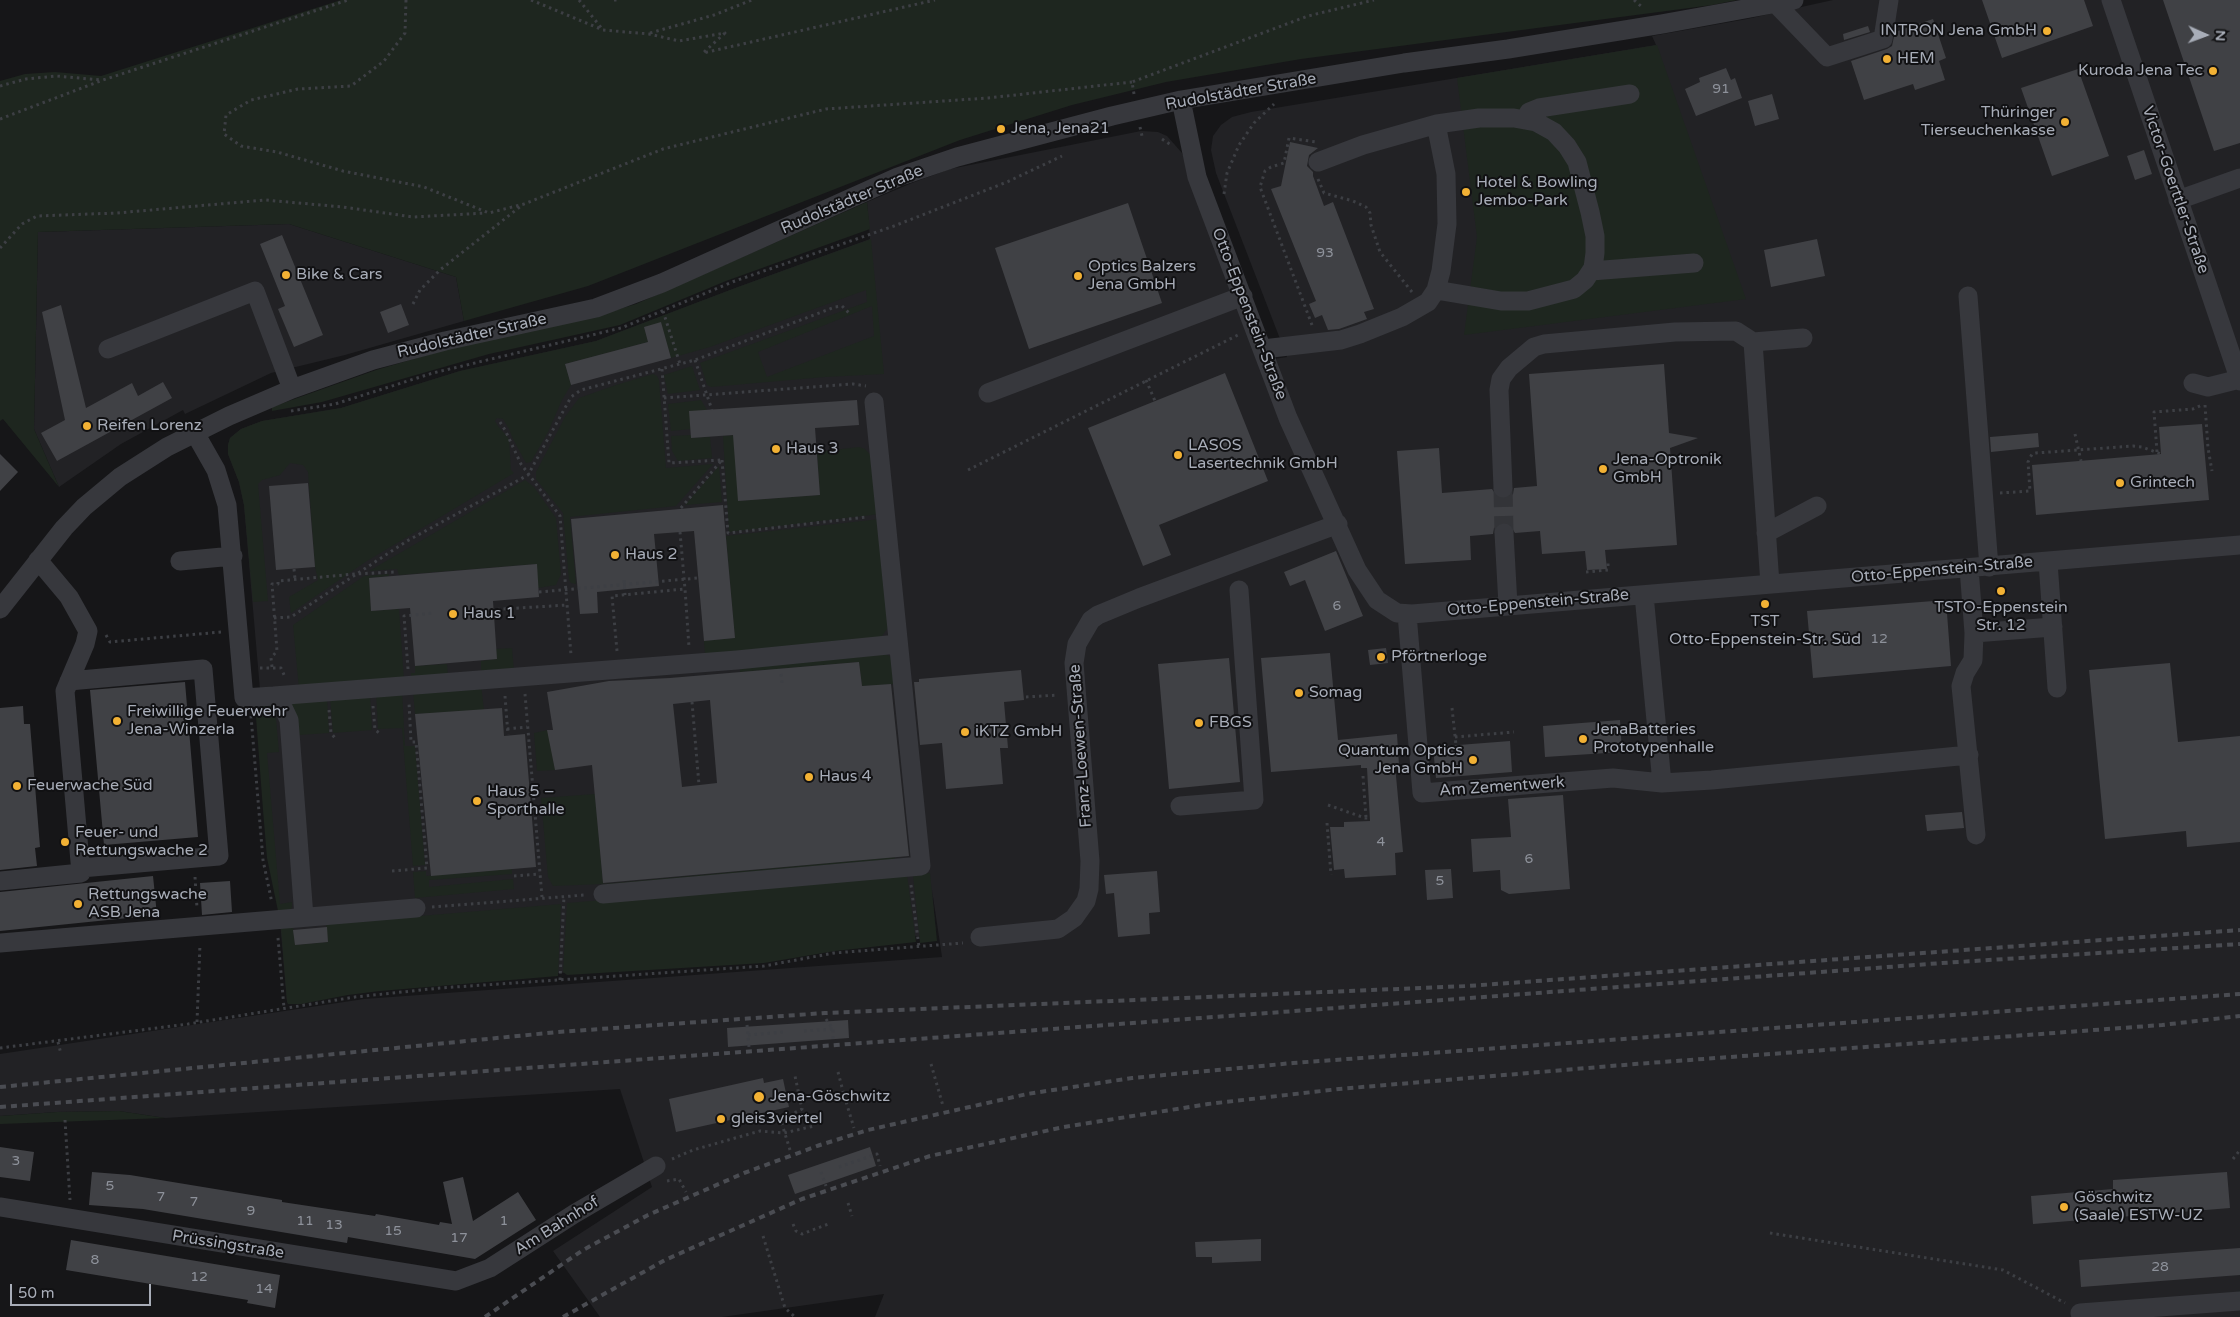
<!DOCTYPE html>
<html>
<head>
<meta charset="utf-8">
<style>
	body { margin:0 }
	#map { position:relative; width:2240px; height:1317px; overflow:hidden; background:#161618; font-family:"Varela Round",sans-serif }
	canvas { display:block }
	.north { position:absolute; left:2180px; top:10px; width:50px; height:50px; -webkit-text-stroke:4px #111113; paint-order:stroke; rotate:92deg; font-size:14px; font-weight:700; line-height:20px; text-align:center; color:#a8adb8 }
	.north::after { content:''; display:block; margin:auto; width:18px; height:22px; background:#a8adb8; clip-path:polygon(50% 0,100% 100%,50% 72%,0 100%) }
	.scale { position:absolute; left:10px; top:1284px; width:141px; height:22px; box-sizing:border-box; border:2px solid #a8adb8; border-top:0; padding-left:6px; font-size:15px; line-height:18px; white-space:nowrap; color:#a8adb8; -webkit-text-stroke:4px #111113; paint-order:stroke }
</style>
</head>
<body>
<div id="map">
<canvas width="2240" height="1317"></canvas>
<div class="north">N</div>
<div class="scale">50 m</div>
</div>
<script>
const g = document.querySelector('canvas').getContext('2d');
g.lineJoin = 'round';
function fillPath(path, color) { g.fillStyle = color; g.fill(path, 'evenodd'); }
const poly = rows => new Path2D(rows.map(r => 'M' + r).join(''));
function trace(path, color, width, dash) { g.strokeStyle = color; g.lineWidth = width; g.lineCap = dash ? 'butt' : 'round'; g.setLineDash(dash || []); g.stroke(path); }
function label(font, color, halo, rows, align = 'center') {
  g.font = font + ' "Varela Round",sans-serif'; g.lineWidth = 4; g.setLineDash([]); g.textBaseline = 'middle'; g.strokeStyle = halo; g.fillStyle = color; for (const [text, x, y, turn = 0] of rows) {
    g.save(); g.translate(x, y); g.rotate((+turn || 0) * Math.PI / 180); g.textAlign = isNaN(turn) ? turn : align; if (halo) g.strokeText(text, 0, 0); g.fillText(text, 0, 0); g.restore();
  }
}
fillPath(poly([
	[1833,0,2240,0,2240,1317,875,1317,884,1294,722,1317,600,1317,553,1251,652,1187,620,1089,165,1118,119,1111,57,1112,0,1116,0,1054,364,999,942,957,932,890,936,934,686,963,394,986,287,1002,244,505,239,482,228,454,228,445,230,438,241,429,262,421,341,408,460,371,596,341,738,287,870,239,867,202,912,183,950,169,1141,131,1158,132,1167,136,1182,153,1262,361,1287,357,1216,173,1211,150,1213,136,1221,125,1232,117,1251,112,1656,45,1652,36,1747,19],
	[289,224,456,277,464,321,345,355,271,373,185,414,183,410,121,444,59,487,34,429,38,232]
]), '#222225');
fillPath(poly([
	[341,0,1737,0,1712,5,1301,59,1166,82,1072,105,960,140,588,286,464,321,456,277,289,224,38,232,34,429,59,487,3,419,0,421,0,81,25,74,55,72,101,76],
	[1657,45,1746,299,1464,335,1477,237,1457,78],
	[867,202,870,229,726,281,620,325,489,354,322,402,272,411,272,407,376,370,458,346,603,314,636,304],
	[871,239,884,374,825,377,711,387,707,385,700,363,867,302,866,290,710,347,671,358,661,323,644,327,648,342,565,364,571,385,562,400,548,432,531,462,526,463,513,439,509,429,503,419,497,418,495,421,498,426,509,439,511,470,514,473,367,561,291,613,289,597,318,580,315,567,308,472,303,465,290,463,280,475,262,480,258,484,268,601,253,602,244,505,239,482,228,454,228,445,230,438,241,429,262,421,341,408,460,371,596,341,738,287],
	[872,306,874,336,767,377,758,352],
	[692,366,700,390,668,394,664,375],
	[653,374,657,376,659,380,666,468,713,464,676,506,570,517,576,584,571,583,569,580,563,513,536,479,536,472,565,417,579,398,616,385],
	[701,400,707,410,691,429,671,431,668,404],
	[753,434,738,501,820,495,817,452,859,447,865,449,874,459,880,514,729,532,723,436],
	[691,435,691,438,710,437,712,458,678,461,672,451,671,436],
	[719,466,722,502,685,505],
	[525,480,534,487,556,518,561,574,556,585,538,588,536,564,399,575,397,569,369,571],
	[880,519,890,625,879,640,705,656,704,641,735,638,726,536],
	[389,574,389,576,369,578,371,611,399,609,404,680,299,689,293,625,364,576],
	[512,648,514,671,481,674,481,661,497,659,496,649],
	[883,652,892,658,895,684,862,686,859,662,740,672,740,663],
	[447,664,448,676,411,680,411,673,415,673,415,666],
	[481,685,484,710,415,714,413,690],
	[402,691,405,746,415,746,425,865,413,866,402,728,378,729,376,693],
	[370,694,372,730,333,733,330,697],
	[327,697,329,733,299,735,286,700],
	[261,702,271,702,275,708,279,752,267,753,280,904,292,902,292,906,291,909,278,911,267,858,263,810,256,717,262,717],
	[548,730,555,770,537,771,534,733],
	[595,794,603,884,895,857,895,865,604,888,603,884,553,886,548,877,541,798],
	[512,869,512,874,429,880,429,887,513,879,514,889,415,898,413,872,426,871,426,876],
	[930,873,937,941,920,943,913,875],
	[907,875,916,942,835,951,764,963,567,975,563,972,567,903],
	[561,904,558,976,380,991,348,995,301,1004,288,1004,287,1002,281,928,293,927,295,945,328,942,326,924],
	[119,1111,165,1118,0,1124,0,1116,57,1112]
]), '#1e261f');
fillPath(poly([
	[1982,0,2084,0,2093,26,2002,58],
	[2163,0,2240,0,2240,143,2214,151],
	[1933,19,1946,58,1939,61,1945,80,1915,90,1913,84,1864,100,1851,61,1887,49,1892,46,1895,32],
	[1868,26,1870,32,1844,40,1843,34],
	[1726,68,1731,80,1735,78,1742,98,1696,116,1685,89,1700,82,1699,78],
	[2078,69,2109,156,2052,176,2021,88],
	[1772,94,1779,119,1755,126,1748,101],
	[1290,142,1318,148,1309,155,1307,166,1313,172,1313,176,1324,206,1333,202,1374,309,1364,312,1367,319,1339,329,1328,330,1322,315,1315,318,1309,304,1316,301,1271,189,1281,186],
	[2144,150,2152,174,2135,180,2127,156],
	[1128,203,1162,303,1029,349,995,248],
	[282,235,323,335,294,347,278,309,285,306,260,244],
	[1817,239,1825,276,1771,287,1764,250],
	[401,304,409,325,388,333,380,312],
	[61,305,86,408,132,383,138,396,163,382,172,398,57,461,41,433,65,420,42,312],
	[661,322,671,358,571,385,565,364,648,342,644,327],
	[1664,364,1669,433,1698,438,1670,448,1677,545,1605,550,1607,569,1587,570,1585,551,1542,554,1540,531,1515,533,1509,523,1503,522,1494,528,1493,534,1470,536,1471,560,1405,564,1397,451,1439,448,1442,493,1492,489,1498,498,1509,498,1513,494,1514,488,1537,486,1529,374],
	[1225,373,1268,481,1159,525,1171,555,1143,566,1088,428],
	[857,400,859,425,815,428,820,495,738,501,733,435,691,438,689,411],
	[2202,424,2209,500,2036,515,2032,465,2161,454,2159,427],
	[2038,433,2039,447,1991,452,1990,437],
	[0,454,18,472,0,491],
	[308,483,315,567,276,570,269,486],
	[723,505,735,638,704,641,694,531,654,534,659,586,597,592,598,613,580,614,571,519],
	[1336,551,1363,616,1325,631,1305,580,1290,586,1284,572],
	[537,564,539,597,493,601,497,659,415,666,410,608,371,611,369,578],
	[1946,600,1951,666,1813,678,1807,611],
	[1386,648,1388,663,1370,665,1368,650],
	[1330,653,1338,740,1397,734,1399,765,1395,765,1403,852,1395,853,1396,875,1345,878,1344,869,1334,870,1330,827,1344,827,1344,822,1370,821,1367,768,1361,768,1361,765,1271,772,1261,658],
	[1229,658,1240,782,1169,789,1158,664],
	[859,662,862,686,891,684,909,856,603,883,592,765,555,770,547,730,553,730,547,692,609,681,670,678],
	[710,700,717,783,682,787,673,704],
	[2170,663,2178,742,2240,736,2240,842,2187,847,2186,831,2105,839,2089,670],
	[1021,670,1024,700,1004,702,1008,748,1000,748,1003,784,946,789,942,743,920,745,914,682,919,682,919,679],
	[185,682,198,837,104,845,90,690],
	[23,706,24,724,30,724,40,847,35,848,37,866,0,870,0,708],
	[502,708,504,736,525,734,536,867,431,876,415,714],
	[1620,720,1622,752,1545,757,1543,726],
	[1510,741,1512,772,1436,778,1433,747],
	[1563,795,1570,889,1509,894,1501,890,1500,870,1473,872,1471,839,1511,837,1508,799],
	[1962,812,1964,828,1927,831,1925,815],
	[1451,869,1453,898,1427,900,1425,870],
	[1157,871,1160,912,1149,913,1150,934,1118,937,1114,893,1106,894,1104,875],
	[153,876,157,915,0,931,0,892],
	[230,881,232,912,202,915,200,883],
	[327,927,328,942,295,945,293,930],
	[848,1020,849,1038,728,1047,727,1028],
	[763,1078,764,1083,783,1079,789,1107,676,1132,669,1099],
	[0,1147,34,1152,30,1181,0,1177],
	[870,1147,876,1166,795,1194,788,1175],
	[92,1172,130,1175,282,1200,282,1202,375,1216,376,1214,439,1225,440,1222,452,1224,443,1182,463,1177,473,1221,518,1192,536,1220,475,1259,348,1237,347,1243,143,1209,89,1205],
	[2227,1172,2230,1208,2033,1224,2031,1196,2113,1189,2113,1180],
	[1261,1239,1261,1261,1212,1263,1212,1257,1196,1257,1195,1242],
	[71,1240,280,1275,275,1308,247,1303,248,1300,66,1270],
	[2240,1248,2240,1275,2081,1287,2079,1260]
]), '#404145');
trace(poly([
	[1503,488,1504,533]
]), '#333438', 19, [19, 9]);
trace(poly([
	[406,0,405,33,384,61,351,86,298,89,251,100,226,115,224,134,241,146,277,152,343,171,424,187,489,213,524,204,663,149,826,109,988,98,1132,82],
	[531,0,603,30,649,34,679,41,725,33,703,53,935,0],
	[579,0,603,30],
	[614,0,620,0],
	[1634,0,1643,8],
	[650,33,714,15,752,0],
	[0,86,26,79,56,76,101,80],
	[1134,94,1132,82,1308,16,1374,0],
	[0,119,103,80,348,0],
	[1140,127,1142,136],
	[1162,139,1171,145],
	[1318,179,1324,193,1353,201,1366,207,1370,213,1371,225,1380,252,1412,292],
	[1224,194,1227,173,1239,145,1254,123,1274,104],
	[0,248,22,224,37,216,117,213,265,200,343,207,413,217,486,213],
	[413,304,420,290,440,270,521,206],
	[663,311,680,364],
	[1312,325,1260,187,1265,171,1271,167,1284,163,1289,138,1316,142],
	[695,360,712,410],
	[662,369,669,463,722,460,680,509],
	[1146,380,1155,401],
	[664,398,853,384,866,386],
	[2205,405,2208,448,2212,471],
	[291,411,335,404,433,373,621,328,735,281,894,226,1007,182,1062,156],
	[500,422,505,430,521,464,560,516,571,655],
	[2075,434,2081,461],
	[2157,452,2154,412,2193,409,2202,405],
	[722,460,728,533,867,517],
	[968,470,1238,335],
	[2000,493,2030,491,2028,462,2032,454,2036,453,2133,446,2142,447,2161,454],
	[680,532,685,589],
	[294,569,295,579],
	[1586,572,1608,570,1608,560],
	[624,580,625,595],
	[539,592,698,578],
	[471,611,567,605],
	[274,618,291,617,407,541,528,475,571,397,581,390,695,360,835,307,842,306,850,314],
	[106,635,110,642,221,632],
	[617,651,612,596,685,589,689,647],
	[272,667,271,658,277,651,272,584,278,584,278,581,355,574,394,572,394,575],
	[260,668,281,668,285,677],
	[408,669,404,616,434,613],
	[781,674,782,683],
	[525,694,542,897],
	[505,696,508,735],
	[1026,697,1058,695],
	[692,702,699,785],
	[373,706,375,730,381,734],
	[1452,708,1456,745],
	[329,710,331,733,335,738],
	[251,716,263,860,272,903],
	[507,729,527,727],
	[1455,737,1514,732],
	[1363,776,1366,818],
	[1328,805,1365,818,1371,818],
	[1327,823,1331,875],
	[392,871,427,868,416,742,411,742,409,703],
	[514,876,540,874],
	[195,877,197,908],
	[911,885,919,947],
	[432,907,585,895],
	[278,938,284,1008],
	[560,980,564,896],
	[826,1019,833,1029,833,1041],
	[197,1022,200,944],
	[747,1025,749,1047],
	[804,1031,833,1029],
	[748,1035,784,1032],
	[58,1042,61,1054],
	[0,1048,188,1024,355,997,440,988,764,966,834,953,963,943],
	[931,1064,943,1106],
	[838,1072,844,1095],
	[826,1100,844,1095,854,1128],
	[65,1120,70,1200],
	[790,1150,782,1124,783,1119,802,1109,795,1076],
	[672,1159,693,1150,760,1131,784,1133,814,1126],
	[2233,1159,2240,1150],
	[839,1167,877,1154,880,1166],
	[821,1172,826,1186],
	[667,1181,679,1179,686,1192],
	[848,1203,852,1216],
	[793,1224,796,1231,802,1234,831,1223],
	[1770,1233,2003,1270,2065,1303],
	[763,1236,785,1308,795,1317]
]), '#3d3f44', 3, [2.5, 4]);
trace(poly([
	[2111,0,2240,381],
	[1776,4,1827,57,1883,39,1889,0],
	[1181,100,1197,177,1288,418,1357,570,1377,600,1397,613,1412,614,2240,545],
	[1525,120,1529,112,1539,108,1630,94],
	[1318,162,1363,145,1437,124,1479,118,1514,118,1536,122,1554,132,1567,146,1577,162,1590,212,1595,236,1595,253,1593,268,1585,280,1574,289,1528,301,1501,301,1436,290],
	[2178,200,2240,178],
	[1591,271,1694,263],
	[1968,296,1989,567],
	[1753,342,1803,338],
	[108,349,255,291,292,389],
	[1263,349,1341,340,1360,334,1402,317,1428,302,1436,290,1441,271,1447,224,1446,174,1436,124],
	[2193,383,2208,387,2240,379],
	[988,393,1243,296],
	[195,433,216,470,227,505,244,698,274,696,280,701,289,720,304,917],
	[1503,488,1499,390,1501,379,1509,368,1534,347,1544,344,1675,332,1736,331,1753,342,1770,584],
	[1504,533,1508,605],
	[1766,533,1817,506],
	[180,561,233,556],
	[2048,562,2057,688],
	[1969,568,1974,633,2053,627],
	[1644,595,1662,783],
	[0,609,64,528,84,507,120,477,167,447,229,416,292,389,373,360,445,341,596,308,662,283,898,177,957,157,1112,116,1181,100,1404,63,1508,49,1662,24,1794,0],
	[1407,614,1422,793,1613,778,1662,783,1712,780,1969,755],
	[1974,633,1973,660,1965,673,1961,686,1976,835],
	[69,681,203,669,219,856,81,868],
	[274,696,737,660,898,644],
	[1180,806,1254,800,1239,590],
	[0,881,81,873,65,691,85,644,88,631,69,597,38,560],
	[603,894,921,866,874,402],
	[980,937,1058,929,1074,918,1086,901,1089,889,1090,861,1074,663,1077,644,1091,620,1098,615,1139,598,1338,524],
	[0,943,416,908],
	[0,1207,456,1281,490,1268,574,1214,656,1166],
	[2080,1313,2240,1301]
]), '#37383d', 19);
trace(poly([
	[0,1087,558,1032,825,1013,1468,986,2240,930],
	[0,1107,1942,963,2240,944],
	[485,1317,583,1250,648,1215,744,1173,820,1145,868,1130,1027,1094,1132,1078,1293,1063,2240,994],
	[563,1317,665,1260,802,1199,930,1156,1064,1127,1208,1104,1339,1089,1635,1064,2162,1025,2240,1016]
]), '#4a4c52', 4, [6, 5]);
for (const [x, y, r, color] of [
	[2047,31,5,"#f2b134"],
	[1887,59,5,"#f2b134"],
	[2213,71,5,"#f2b134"],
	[2065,122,5,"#f2b134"],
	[1001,129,5,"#f2b134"],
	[1466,192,5,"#f2b134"],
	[286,275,5,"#f2b134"],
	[1078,276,5,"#f2b134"],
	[87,426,5,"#f2b134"],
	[776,449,5,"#f2b134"],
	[1178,455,5,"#f2b134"],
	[1603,469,5,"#f2b134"],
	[2120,483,5,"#f2b134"],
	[615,555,5,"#f2b134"],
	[2001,591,5,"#f2b134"],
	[1765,604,5,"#f2b134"],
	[453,614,5,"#f2b134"],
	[1381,657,5,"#f2b134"],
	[1299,693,5,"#f2b134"],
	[117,721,5,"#f2b134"],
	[1199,723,5,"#f2b134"],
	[965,732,5,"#f2b134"],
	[1583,739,5,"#f2b134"],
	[1473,760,5,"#f2b134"],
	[809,777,5,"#f2b134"],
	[17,786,5,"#f2b134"],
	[477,801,5,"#f2b134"],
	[65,842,5,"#f2b134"],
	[78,904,5,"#f2b134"],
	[759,1097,6,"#f2b134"],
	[721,1119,5,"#f2b134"],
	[2064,1207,5,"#f2b134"]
]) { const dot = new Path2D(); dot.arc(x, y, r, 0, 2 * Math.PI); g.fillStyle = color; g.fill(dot); trace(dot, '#111113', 2); }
label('14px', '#8e929b', null, [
	["91",1721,89],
	["93",1325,253],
	["6",1337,606],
	["12",1879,639],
	["4",1381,842],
	["6",1529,859],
	["5",1440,881],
	["3",16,1161],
	["5",110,1186],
	["7",161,1197],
	["7",194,1202],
	["9",251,1211],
	["11",305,1221],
	["1",504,1221],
	["13",334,1225],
	["15",393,1231],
	["17",459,1238],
	["8",95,1260],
	["28",2160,1267],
	["12",199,1277],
	["14",264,1289]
]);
label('16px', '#a8adb8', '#111113', [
	["INTRON Jena GmbH",2037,31,"right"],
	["HEM",1897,59],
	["Kuroda Jena Tec",2203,71,"right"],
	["Thüringer",2055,113,"right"],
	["Tierseuchenkasse",2055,131,"right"],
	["Jena, Jena21",1011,129],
	["Hotel & Bowling",1476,183],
	["Jembo-Park",1476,201],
	["Optics Balzers",1088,267],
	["Jena GmbH",1088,285],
	["Bike & Cars",296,275],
	["Reifen Lorenz",97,426],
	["LASOS",1188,446],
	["Lasertechnik GmbH",1188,464],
	["Haus 3",786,449],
	["Jena-Optronik",1613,460],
	["GmbH",1613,478],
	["Grintech",2130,483],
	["Haus 2",625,555],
	["TSTO-Eppenstein",2001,608,"center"],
	["Str. 12",2001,626,"center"],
	["Haus 1",463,614],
	["TST",1765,622,"center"],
	["Otto-Eppenstein-Str. Süd",1765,640,"center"],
	["Pförtnerloge",1391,657],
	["Somag",1309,693],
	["Freiwillige Feuerwehr",127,712],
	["Jena-Winzerla",127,730],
	["FBGS",1209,723],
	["JenaBatteries",1593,730],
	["Prototypenhalle",1593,748],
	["iKTZ GmbH",975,732],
	["Quantum Optics",1463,751,"right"],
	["Jena GmbH",1463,769,"right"],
	["Haus 4",819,777],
	["Feuerwache Süd",27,786],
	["Haus 5 –",487,792],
	["Sporthalle",487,810],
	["Feuer- und",75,833],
	["Rettungswache 2",75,851],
	["Rettungswache",88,895],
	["ASB Jena",88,913],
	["Jena-Göschwitz",770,1097],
	["gleis3viertel",731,1119],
	["Göschwitz",2074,1198],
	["(Saale) ESTW-UZ",2074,1216]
], 'left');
label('16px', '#a8adb8', '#111113', [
	["Rudolstädter Straße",1241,92,-10],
	["Victor-Goerttler-Straße",2175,190,71],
	["Rudolstädter Straße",852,200,-23],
	["Otto-Eppenstein-Straße",1249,314,69],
	["Rudolstädter Straße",472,336,-13],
	["Otto-Eppenstein-Straße",1942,570,-5],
	["Otto-Eppenstein-Straße",1538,603,-5],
	["Franz-Loewen-Straße",1081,746,-94],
	["Am Zementwerk",1502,787,-4],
	["Am Bahnhof",557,1226,-32],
	["Prüssingstraße",228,1245,9]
]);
</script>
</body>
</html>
